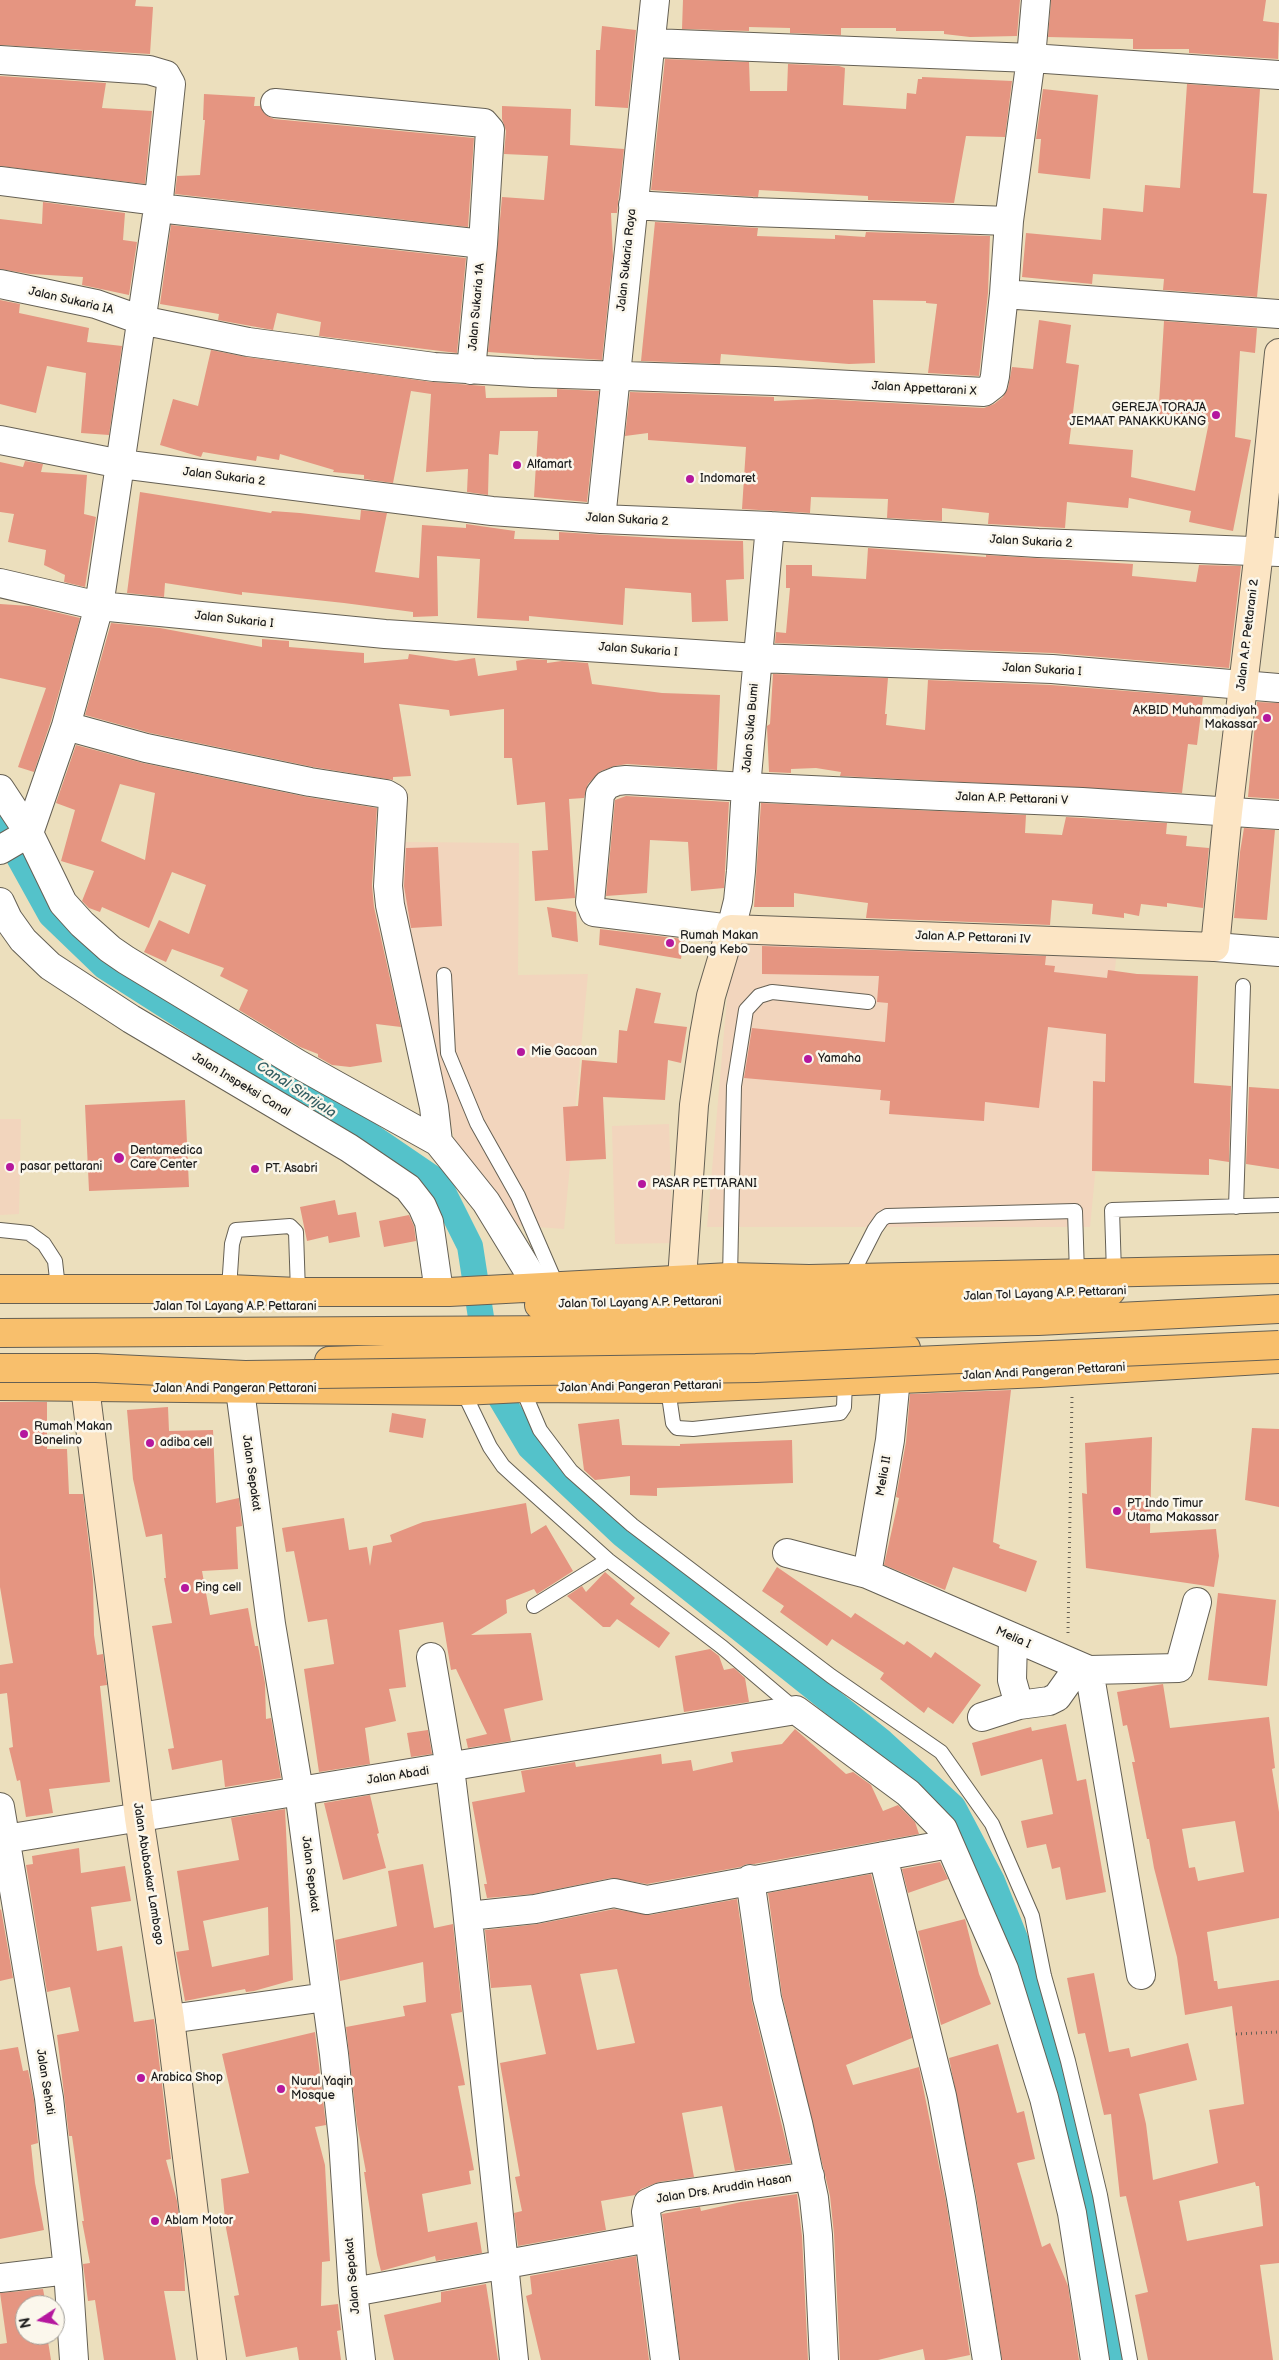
<!DOCTYPE html>
<html>
<head>
<meta charset="utf-8">
<style>
	body { margin:0 }
	#map { position:relative; width:1279px; height:2360px; overflow:hidden; background:#ecdfbd; font-family:"Balsamiq Sans",sans-serif }
	canvas { display:block }
	.north { position:absolute; left:15px; top:2295px; width:50px; height:50px; box-sizing:border-box; background:#fbf7ec; border:1px solid #a29f99; border-radius:50%; rotate:259deg; font-size:14px; font-weight:700; line-height:20px; text-align:center; color:#1c1c1c }
	.north::after { content:''; display:block; margin:auto; width:18px; height:22px; background:#b5179e; clip-path:polygon(50% 0,100% 100%,50% 72%,0 100%) }
</style>
</head>
<body>
<div id="map">
<canvas width="1279" height="2360"></canvas>
<div class="north">N</div>
</div>
<script>
const g = document.querySelector('canvas').getContext('2d');
g.lineJoin = 'round';
function fillPath(path, color) { g.fillStyle = color; g.fill(path, 'evenodd'); }
const poly = rows => new Path2D(rows.map(r => 'M' + r).join(''));
function trace(path, color, width, dash) { g.strokeStyle = color; g.lineWidth = width; g.lineCap = dash ? 'butt' : 'round'; g.setLineDash(dash || []); g.stroke(path); }
function label(font, color, halo, rows, align = 'center') {
  g.font = font + ' "Balsamiq Sans",sans-serif'; g.lineWidth = 5; g.setLineDash([]); g.textBaseline = 'middle'; g.strokeStyle = halo; g.fillStyle = color; for (const [text, x, y, turn = 0] of rows) {
    g.save(); g.translate(x, y); g.rotate((+turn || 0) * Math.PI / 180); g.textAlign = isNaN(turn) ? turn : align; if (halo) g.strokeText(text, 0, 0); g.fillText(text, 0, 0); g.restore();
  }
}
fillPath(poly([
	[403,842,519,843,518,975,588,974,564,1229,511,1225,456,1146,401,908],
	[746,941,1117,949,1090,1227,707,1227,729,975],
	[0,1119,21,1119,19,1214,0,1215],
	[669,1124,673,1243,615,1244,612,1126]
]), '#f2d5bd');
trace(poly([
	[0,823,51,915,104,966,369,1135,438,1182,470,1246,489,1369,496,1390,530,1447,622,1534,882,1742,953,1807,992,1881,1034,1986,1085,2179,1100,2282,1117,2360]
]), '#54c2ca', 26);
fillPath(poly([
	[0,0,136,0,135,6,153,7,150,54,0,45],
	[683,0,1020,0,1017,36,970,37,944,34,944,31,896,31,896,28,841,28,841,35,790,33,790,28,749,27,749,31,682,29],
	[1051,0,1266,0,1263,21,1279,23,1278,59,1189,53,1189,49,1133,49,1133,39,1048,37],
	[602,26,636,30,628,108,595,106,596,50,600,50],
	[665,59,749,62,750,91,787,91,788,64,839,66,845,68,843,105,906,109,907,93,916,94,918,79,922,79,922,77,1012,81,1005,137,966,136,954,203,868,200,868,196,759,190,758,197,651,190],
	[0,76,106,83,102,108,152,111,145,184,0,166],
	[1187,84,1260,89,1253,193,1267,194,1257,297,1163,290,1164,279,1093,274,1092,284,1022,277,1026,233,1101,240,1103,208,1143,212,1145,185,1180,188],
	[1043,89,1098,95,1090,179,1038,173,1041,139,1036,139],
	[204,94,255,97,254,106,260,106,266,115,274,119,474,138,468,227,175,194,177,176,200,175,205,120,203,120],
	[502,106,571,109,570,145,624,149,617,213,611,213,613,256,602,360,488,352,502,197,544,200,548,156,504,154,506,131,502,119],
	[43,202,125,213,123,240,137,242,129,295,82,285,83,277,30,274,0,269,0,219,42,224],
	[655,222,758,228,757,236,835,239,835,235,865,237,866,232,990,236,988,293,979,376,928,373,937,304,926,303,926,301,873,300,875,363,849,364,721,354,720,364,641,361],
	[171,225,466,258,457,353,319,336,321,322,277,313,273,330,218,320,219,314,160,304],
	[0,300,20,304,19,313,89,328,87,342,122,346,109,435,81,433,86,373,47,366,36,413,0,404],
	[1039,320,1071,325,1066,363,1079,365,1069,444,1133,450,1131,477,1195,491,1209,422,1158,419,1164,321,1257,328,1255,353,1240,351,1235,437,1251,440,1233,531,1189,522,1191,511,1129,498,1128,508,1067,502,1065,528,988,524,989,513,942,508,942,521,887,518,888,499,811,497,810,513,742,509,746,447,648,440,648,433,625,436,630,392,774,397,774,401,818,399,984,408,994,404,1003,397,1008,388,1012,367,1033,369],
	[211,350,246,357,432,382,485,386,486,398,557,397,557,389,599,391,587,502,534,497,538,431,500,431,498,455,489,454,488,495,467,492,468,469,426,472,431,394,411,391,393,483,364,479,364,475,333,472,334,470,280,454,279,460,257,456,256,461,203,452,201,457,160,445,173,399,198,406],
	[25,461,43,464,41,472,87,475,84,514,96,517,85,587,64,582,65,575,44,565,46,550,8,542,14,514,0,512,0,462,23,467],
	[140,492,271,513,272,511,300,513,360,520,361,510,387,513,375,572,419,578,422,525,466,528,466,524,515,531,514,539,559,540,559,532,671,539,743,541,744,579,726,580,728,621,692,622,691,593,625,588,623,625,529,616,529,621,477,618,480,559,437,556,438,616,413,617,413,612,344,603,242,592,242,595,165,583,164,597,127,593],
	[868,548,986,557,986,555,1133,564,1132,576,1196,582,1199,565,1241,566,1229,668,1053,653,775,643,776,632,786,633,790,588,786,588,786,565,812,565,812,576,866,579],
	[0,604,30,606,80,618,51,721,34,772,18,767,46,688,0,678],
	[111,623,160,628,262,647,262,639,289,641,289,647,364,653,364,663,408,659,409,654,456,661,475,658,478,676,517,670,516,661,528,659,547,660,547,663,562,661,588,663,592,684,662,693,720,695,717,770,627,764,615,766,601,771,588,784,584,798,569,799,575,898,535,901,532,851,548,850,545,802,517,805,512,758,504,758,504,709,450,716,449,710,399,704,411,776,393,777,393,780,313,767,150,733,85,715],
	[773,674,888,678,885,714,887,714,886,725,925,730,928,680,1051,685,1203,697,1197,745,1188,744,1182,793,840,776,841,772,816,768,791,769,791,773,769,772,767,726,770,724],
	[1257,702,1279,703,1279,799,1248,797],
	[76,745,143,763,307,797,377,808,372,885,374,907,401,1027,376,1024,382,1062,350,1067,332,1065,318,1057,318,1054,300,1047,239,1010,248,990,220,976,224,968,172,949,166,962,144,952,159,920,189,934,206,885,172,872,149,928,102,907,100,912,89,908,82,901,94,871,61,861,75,810,56,803],
	[120,784,155,793,145,860,101,841],
	[626,796,729,802,724,888,691,891,688,842,650,840,647,893,606,896,615,800],
	[761,803,1026,815,1025,833,1062,835,1066,817,1167,823,1166,834,1187,836,1186,846,1209,848,1203,908,1167,903,1167,907,1141,904,1139,916,1124,913,1124,918,1092,914,1093,904,1052,900,1050,925,866,918,868,903,794,893,794,907,754,907],
	[1244,828,1275,830,1267,920,1234,918,1240,852],
	[438,847,442,926,411,928,404,886,406,848],
	[547,907,576,912,578,942,552,937],
	[600,929,684,939,681,959,599,945],
	[762,946,1046,956,1045,965,1055,966,1054,972,1107,978,1108,970,1137,974,1198,976,1194,1083,1231,1086,1229,1162,1209,1159,1209,1175,1092,1171,1093,1081,1105,1082,1106,1034,1048,1027,1039,1108,985,1102,984,1121,889,1114,890,1101,880,1100,881,1090,744,1078,752,1028,885,1042,888,1003,877,1002,879,976,762,974],
	[636,988,661,993,654,1023,687,1027,681,1063,668,1060,665,1100,603,1097,606,1159,566,1161,563,1107,578,1106,582,1060,617,1063,619,1030,627,1031],
	[1249,1087,1279,1089,1279,1169,1246,1164],
	[185,1100,189,1187,89,1191,85,1105],
	[335,1200,338,1215,356,1212,360,1237,329,1243,328,1236,307,1241,300,1207],
	[409,1215,414,1226,416,1241,384,1247,379,1221],
	[1011,1390,993,1542,1000,1545,999,1548,1037,1561,1026,1592,953,1567,945,1590,884,1565,899,1498,896,1497,906,1442,910,1394],
	[0,1402,47,1402,47,1449,67,1449,69,1494,83,1494,93,1580,94,1635,97,1655,103,1654,107,1685,100,1686,110,1782,49,1789,53,1813,26,1817,20,1780,17,1781,9,1748,13,1747,7,1693,0,1694,0,1665,13,1663,0,1587],
	[168,1407,169,1431,213,1430,216,1503,239,1498,242,1526,236,1527,238,1569,202,1571,210,1615,248,1608,255,1646,258,1646,265,1683,266,1719,271,1718,281,1778,225,1787,222,1760,172,1770,168,1749,174,1748,152,1626,172,1623,164,1578,166,1578,162,1534,146,1537,133,1479,127,1410],
	[392,1413,426,1419,423,1438,389,1432],
	[619,1419,622,1445,680,1446,680,1444,792,1440,793,1483,657,1488,657,1496,630,1495,630,1476,595,1480,584,1470,578,1424],
	[1252,1428,1279,1429,1279,1507,1245,1500],
	[1152,1437,1150,1533,1216,1529,1219,1556,1214,1587,1086,1568,1082,1493,1087,1494,1085,1443],
	[526,1503,531,1534,546,1525,573,1571,537,1594,534,1589,506,1600,507,1613,471,1635,531,1633,543,1700,504,1709,511,1741,468,1748,466,1739,487,1734,456,1669,451,1670,443,1622,399,1630,406,1687,389,1689,396,1721,365,1728,370,1764,319,1772,304,1669,334,1664,327,1619,308,1622,294,1551,286,1552,282,1528,344,1518,349,1550,367,1547,370,1566,373,1546,392,1542,390,1535,423,1522],
	[777,1567,851,1618,855,1613,904,1645,907,1641,931,1658,935,1652,981,1685,953,1724,928,1707,924,1713,880,1679,884,1673,832,1639,827,1646,780,1612,784,1606,762,1591],
	[605,1572,635,1598,630,1604,670,1633,659,1648,617,1619,610,1627,603,1627,567,1596,582,1586,586,1592],
	[1218,1593,1276,1600,1267,1686,1208,1680],
	[710,1649,719,1656,724,1670,734,1668,745,1678,749,1702,684,1712,675,1656],
	[1163,1684,1170,1728,1269,1717,1275,1768,1272,1769,1279,1812,1279,1918,1207,1932,1214,1981,1217,1981,1218,1989,1279,1980,1279,2263,1260,2265,1273,2360,1148,2360,1135,2295,1148,2292,1126,2196,1120,2197,1111,2114,1104,2115,1085,2033,1078,2034,1067,1978,1094,1973,1109,2052,1129,2048,1131,2057,1188,2043,1197,2080,1139,2094,1146,2124,1153,2180,1218,2163,1209,2110,1244,2104,1232,2006,1185,2015,1177,1957,1154,1868,1149,1839,1147,1839,1132,1762,1135,1762,1127,1725,1123,1726,1117,1692],
	[1235,1821,1244,1872,1198,1881,1195,1867,1189,1868,1182,1829],
	[1255,2182,1256,2186,1259,2186,1263,2226,1187,2241,1179,2201],
	[1066,1724,1077,1781,1086,1779,1106,1892,1066,1900,1060,1867,1052,1869,1046,1844,1027,1848,1021,1821,1053,1814,1042,1759,981,1776,972,1743,1031,1727,1032,1731],
	[795,1729,846,1774,853,1772,871,1785,883,1811,898,1805,915,1822,919,1834,754,1864,747,1864,740,1867,647,1884,611,1878,533,1894,487,1898,484,1884,487,1884,472,1802,525,1792,521,1771,575,1762,576,1767,661,1754,662,1764,691,1760,693,1771,733,1762,731,1752,782,1744],
	[428,1730,432,1754,411,1757,407,1733],
	[370,1795,379,1833,377,1834,386,1868,343,1880,324,1803],
	[285,1809,293,1980,254,1991,246,1992,245,1989,185,2001,176,1952,189,1950,177,1871,239,1860,231,1818],
	[268,1907,269,1955,212,1967,203,1921],
	[79,1848,81,1873,125,1866,131,1901,91,1907,97,1951,122,1946,134,2022,154,2019,171,2159,166,2160,177,2201,184,2259,185,2291,164,2291,176,2360,104,2360,95,2300,88,2301,83,2264,90,2263,82,2221,84,2221,72,2136,69,2136,57,2035,79,2031,70,1987,47,1992,26,1865,33,1864,32,1856],
	[940,1862,948,1879,908,1893,902,1869],
	[423,1864,434,1928,453,1924,462,2012,451,2014,465,2085,458,2086,474,2170,469,2171,471,2184,422,2194,428,2232,477,2222,482,2253,436,2261,435,2256,381,2271,377,2255,364,2172,366,2172,357,2124,346,2027,405,2016,403,2006,426,2002,423,1962,340,1981,335,1940,397,1926,388,1871],
	[871,1874,912,2038,846,2065,853,2085,919,2067,946,2201,970,2355,946,2360,925,2360,923,2349,878,2360,840,2360,834,2234,830,2196,782,1995,768,1893],
	[737,1899,752,2002,791,2163,735,2171,722,2106,682,2113,694,2177,659,2182,641,2189,635,2195,601,2201,606,2230,518,2246,514,2213,522,2211,515,2177,520,2176,500,2063,546,2054,531,1985,491,1988,485,1930,538,1924,614,1909,650,1915],
	[617,1969,635,2043,597,2050,580,1974],
	[1,1909,13,1978,0,1981,0,1910],
	[965,1919,979,1974,991,2004,941,2025,918,1931],
	[315,2032,326,2125,315,2127,325,2165,330,2261,322,2262,321,2306,338,2304,341,2330,337,2331,341,2360,299,2360,297,2347,246,2357,234,2296,239,2295,226,2228,221,2179,249,2173,222,2054],
	[998,2044,1017,2113,1024,2111,1035,2159,1017,2163,1042,2247,1050,2243,1068,2286,1079,2360,1002,2360,976,2195,949,2058],
	[18,2047,23,2071,28,2070,34,2100,38,2143,31,2145,35,2183,44,2230,0,2239,0,2050],
	[797,2194,802,2236,808,2360,680,2360,662,2214,700,2207,701,2211,741,2202],
	[636,2256,649,2360,541,2360,526,2296,532,2294,530,2276],
	[486,2284,498,2360,394,2360,384,2315,441,2302,441,2292],
	[43,2289,46,2305,25,2305,25,2335,47,2335,51,2360,0,2360,0,2344,7,2343,0,2293]
]), '#e59581');
const lane = poly([
	[444,975,448,1053,477,1123,518,1196,557,1286],
	[1236,1207,1243,986],
	[0,1230,29,1233,44,1244,55,1261,58,1288],
	[1114,1273,1112,1210,1279,1205],
	[730,1277,734,1086,746,1010,759,996,772,992,868,1002],
	[850,1278,875,1229,882,1219,887,1216,1075,1211,1077,1274],
	[229,1289,232,1244,236,1230,290,1226,296,1232,298,1292],
	[522,1388,540,1430,571,1471,632,1525,831,1676,941,1752,992,1824,1032,1916,1044,1976,1068,2061,1100,2195,1130,2360],
	[668,1389,673,1423,677,1428,693,1429,840,1413,844,1407,845,1381],
	[463,1391,490,1447,503,1466,515,1477,608,1560,722,1647,795,1709],
	[534,1606,608,1560]
]);
const street = poly([
	[652,43,1031,58,1279,75],
	[0,60,149,70,166,75,171,84,158,208,99,606,66,726,29,833,0,850],
	[0,181,158,201],
	[633,205,752,212,1009,221],
	[158,208,483,244,490,130,484,123,275,103],
	[0,284,96,304,141,320,248,342,434,367,533,373,775,381,984,392,993,385,995,376,1004,294,1009,221,1031,58,1036,0],
	[1004,294,1279,314],
	[471,370,483,244],
	[0,440,121,464,492,511,601,519,770,526,1038,543,1279,552],
	[601,519,655,0],
	[770,526,746,787,741,871,738,901,731,929,594,912,590,902,600,794,607,785,617,781,626,780,746,787,940,796,1082,802,1279,815],
	[0,583,99,606,385,634,757,658,1052,669,1279,688],
	[66,726,146,748,310,782,386,794,393,798,388,886,390,905,434,1107,438,1142],
	[0,789,29,833,63,903,82,924,110,949,126,960,298,1064,438,1142,486,1202,538,1287],
	[0,902,8,919,23,940,50,966,131,1019,349,1148,408,1188,422,1206,429,1222,439,1292],
	[1215,947,1279,952],
	[240,1390,271,1624,299,1791,334,2054,343,2140,353,2292,361,2360],
	[787,1553,867,1574,1089,1670,1179,1668,1197,1602],
	[867,1574,890,1440,896,1378],
	[1013,1638,1012,1680,1019,1705],
	[431,1657,450,1768,465,1890,514,2360],
	[1089,1670,1141,1975],
	[982,1717,1019,1705,1049,1701,1057,1697,1079,1666],
	[0,1807,49,2098,68,2270,74,2360],
	[0,1840,796,1710,908,1793,943,1829,1004,1969,1044,2098,1072,2213,1095,2360],
	[883,1856,942,2096,961,2198,987,2360],
	[750,1879,767,1998,798,2123,814,2198,818,2235,824,2360],
	[468,1916,535,1909,614,1893,647,1900,949,1844],
	[170,2019,326,1997],
	[0,2278,68,2270],
	[353,2292,649,2238],
	[665,2360,646,2212,648,2203,661,2197,810,2176]
]);
const secondary = poly([
	[682,1279,694,1105,704,1035,711,996,731,929,1215,947,1228,812,1259,551,1279,353],
	[85,1387,139,1818,170,2019,212,2360]
]);
const highway = poly([
	[0,1289,229,1289,298,1292,449,1292,730,1277,809,1279,1279,1269],
	[539,1305,1000,1296,1111,1291],
	[0,1333,572,1330,1038,1321,1279,1309],
	[329,1361,498,1355,906,1348],
	[0,1386,463,1391,522,1388,668,1389,1040,1373,1279,1359]
]);
trace(lane, '#656054', 16);
trace(street, '#656054', 30);
trace(secondary, '#656054', 30);
trace(highway, '#656054', 30);
trace(poly([
	[1068,1633,1072,1396],
	[1236,2034,1279,2032]
]), '#656054', 3, [1, 4]);
trace(lane, '#fff', 14);
trace(street, '#fff', 28);
trace(secondary, '#fce5c4', 28);
trace(highway, '#f8bf6c', 28);
const highwayBridge = poly([
	[0,1368,96,1368,245,1375,756,1368,1279,1345]
]);
trace(highwayBridge, '#656054', 30, []);
trace(highwayBridge, '#f8bf6c', 28);
for (const [x, y, r, color] of [
	[1216,415,5,"#b5179e"],
	[517,465,5,"#b5179e"],
	[690,479,5,"#b5179e"],
	[1267,718,5,"#b5179e"],
	[670,943,5,"#b5179e"],
	[521,1052,5,"#b5179e"],
	[808,1059,5,"#b5179e"],
	[119,1158,6,"#b5179e"],
	[10,1167,5,"#b5179e"],
	[255,1169,5,"#b5179e"],
	[642,1184,5,"#b5179e"],
	[24,1434,5,"#b5179e"],
	[150,1443,5,"#b5179e"],
	[1117,1511,5,"#b5179e"],
	[185,1588,5,"#b5179e"],
	[141,2078,5,"#b5179e"],
	[281,2089,5,"#b5179e"],
	[155,2221,5,"#b5179e"]
]) { const dot = new Path2D(); dot.arc(x, y, r, 0, 2 * Math.PI); g.fillStyle = color; g.fill(dot); trace(dot, '#fbf7ec', 2); }
label('12px', '#1c1c1c', '#fbf7ec', [
	["Jalan Sukaria Raya",627,260,-84],
	["Jalan Sukaria IA",71,301,13],
	["Jalan Sukaria 1A",477,307,-85],
	["Jalan Appettarani X",924,389,3],
	["Jalan Sukaria 2",224,477,7],
	["Jalan Sukaria 2",627,520,3],
	["Jalan Sukaria 2",1031,542,3],
	["Jalan Sukaria I",234,620,6],
	["Jalan A.P. Pettarani 2",1248,635,-83],
	["Jalan Sukaria I",638,650,4],
	["Jalan Sukaria I",1042,670,3],
	["Jalan Suka Bumi",751,728,-85],
	["Jalan A.P. Pettarani V",1012,799,2],
	["Jalan A.P Pettarani IV",973,938,2],
	["Jalan Inspeksi Canal",241,1085,31],
	["Jalan Tol Layang A.P. Pettarani",1045,1294,-2],
	["Jalan Tol Layang A.P. Pettarani",640,1303,-1],
	["Jalan Tol Layang A.P. Pettarani",235,1307],
	["Jalan Andi Pangeran Pettarani",1044,1372,-3],
	["Jalan Andi Pangeran Pettarani",640,1387,-1],
	["Jalan Andi Pangeran Pettarani",235,1389],
	["Jalan Sepakat",251,1473,82],
	["Melia II",884,1476,-80],
	["Melia I",1013,1638,24],
	["Jalan Abadi",398,1776,-9],
	["Jalan Abubaakar Lambogo",148,1874,81],
	["Jalan Sepakat",310,1874,83],
	["Jalan Sehati",45,2082,81],
	["Jalan Drs. Aruddin Hasan",724,2189,-9],
	["Jalan Sepakat",353,2276,-95]
]);
label('12px', '#1c1c1c', '#fbf7ec', [
	["GEREJA TORAJA",1206,408,"right"],
	["JEMAAT PANAKKUKANG",1206,422,"right"],
	["Alfamart",527,465],
	["Indomaret",700,479],
	["AKBID Muhammadiyah",1257,711,"right"],
	["Makassar",1257,725,"right"],
	["Rumah Makan",680,936],
	["Daeng Kebo",680,950],
	["Mie Gacoan",531,1052],
	["Yamaha",818,1059],
	["Dentamedica",130,1151],
	["Care Center",130,1165],
	["pasar pettarani",20,1167],
	["PT. Asabri",265,1169],
	["PASAR PETTARANI",652,1184],
	["Rumah Makan",34,1427],
	["Bonelino",34,1441],
	["adiba cell",160,1443],
	["PT Indo Timur",1127,1504],
	["Utama Makassar",1127,1518],
	["Ping cell",195,1588],
	["Arabica Shop",151,2078],
	["Nurul Yaqin",291,2082],
	["Mosque",291,2096],
	["Ablam Motor",165,2221]
], 'left');
label('italic 14px', '#325e62', '#fbf7ec', [
	["Canal Sinrijala",296,1090,33]
]);
</script>
</body>
</html>
